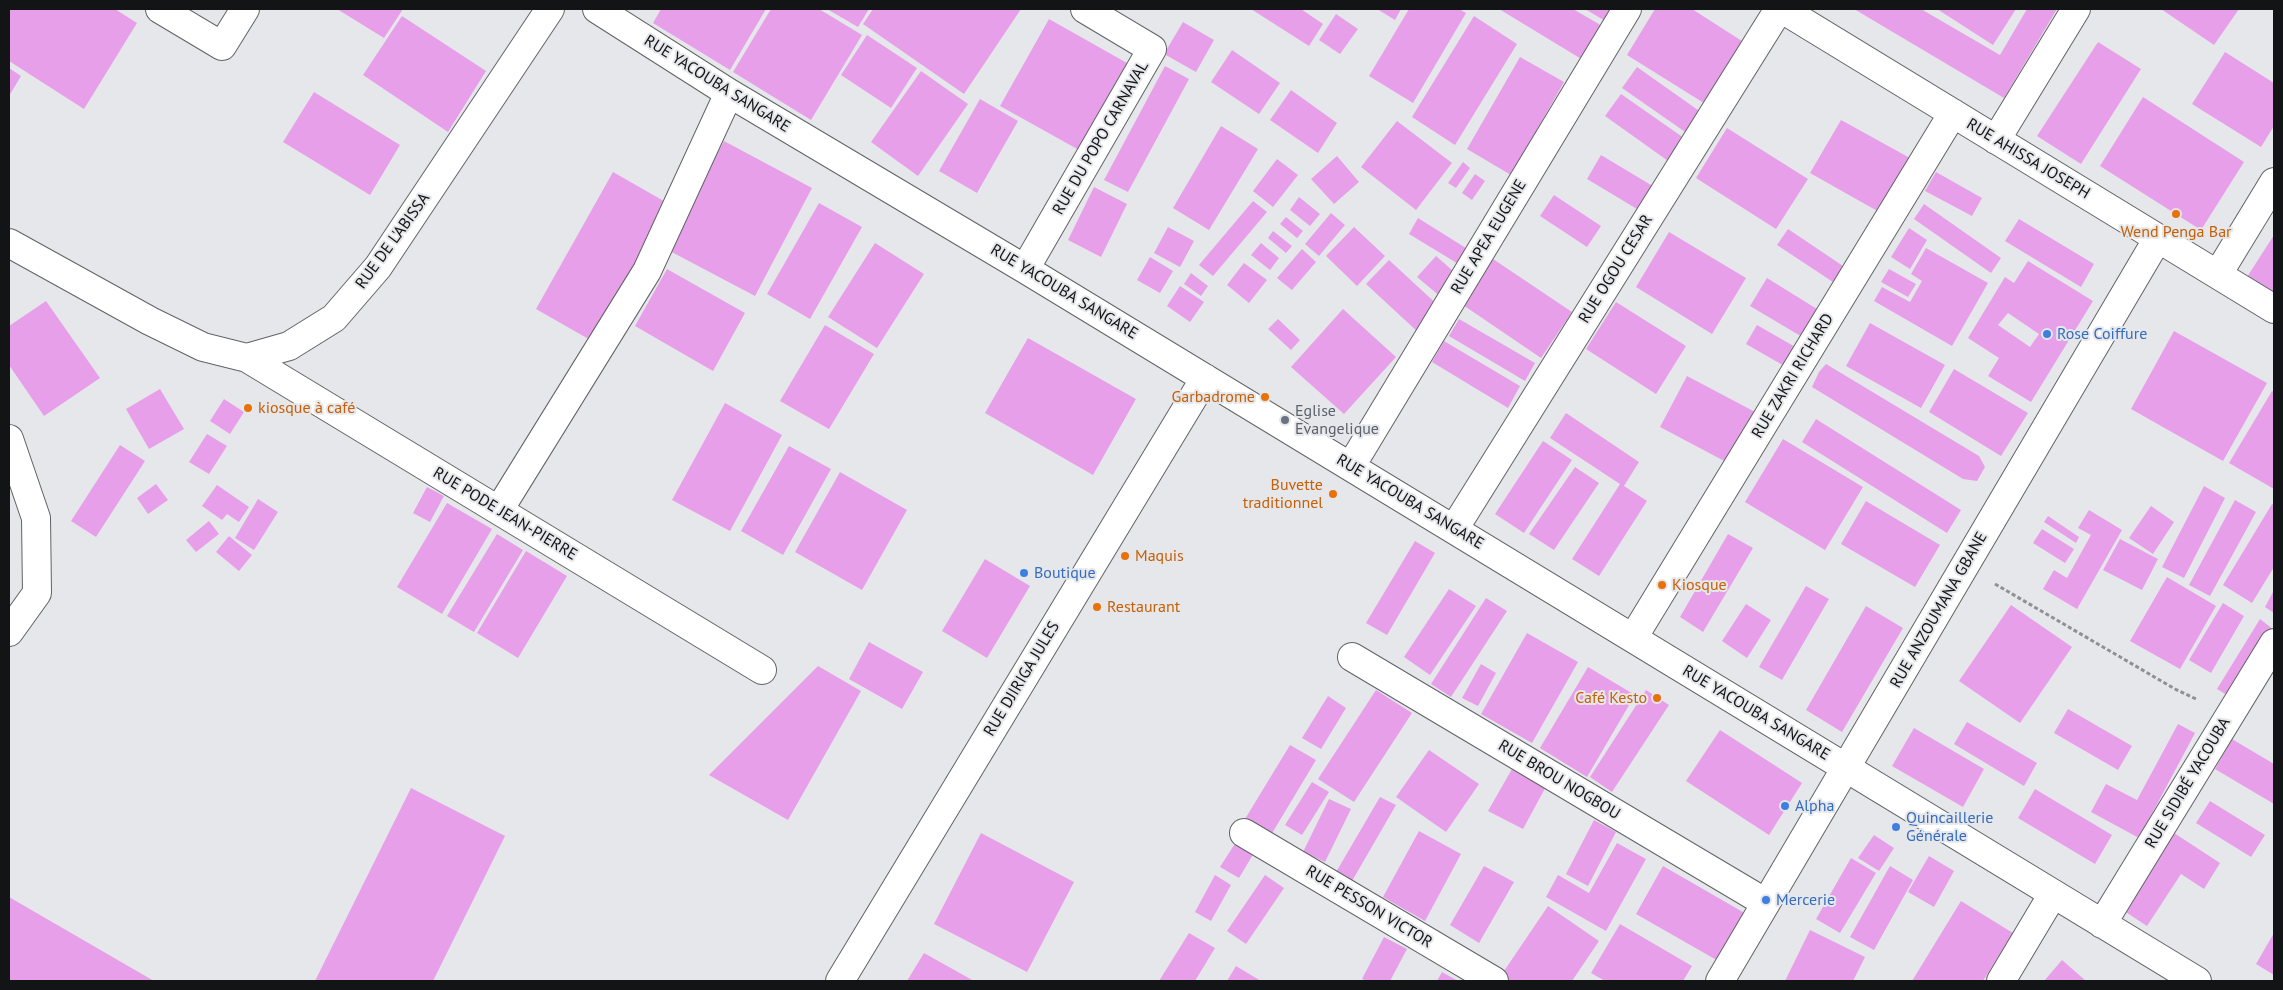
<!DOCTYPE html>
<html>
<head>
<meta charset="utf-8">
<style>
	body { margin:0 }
	#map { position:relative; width:2283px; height:990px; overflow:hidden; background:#e6e7ea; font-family:"PT Sans",sans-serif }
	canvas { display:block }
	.frame { position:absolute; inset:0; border:10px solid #131415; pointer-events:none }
</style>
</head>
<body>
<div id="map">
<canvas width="2283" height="990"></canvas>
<div class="frame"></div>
</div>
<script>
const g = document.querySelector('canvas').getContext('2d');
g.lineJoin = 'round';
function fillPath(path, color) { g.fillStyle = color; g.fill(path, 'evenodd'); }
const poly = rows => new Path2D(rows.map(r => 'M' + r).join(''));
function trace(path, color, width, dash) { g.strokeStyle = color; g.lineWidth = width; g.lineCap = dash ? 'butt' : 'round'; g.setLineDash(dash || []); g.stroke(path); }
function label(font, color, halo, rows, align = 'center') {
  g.font = font + ' "PT Sans",sans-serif'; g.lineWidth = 4; g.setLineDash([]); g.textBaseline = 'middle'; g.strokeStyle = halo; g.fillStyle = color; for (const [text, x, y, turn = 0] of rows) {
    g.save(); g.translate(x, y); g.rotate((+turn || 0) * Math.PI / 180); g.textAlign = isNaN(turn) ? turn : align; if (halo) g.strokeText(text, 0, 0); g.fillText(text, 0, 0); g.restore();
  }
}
fillPath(poly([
	[9,9,115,9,137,23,84,109,9,61],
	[337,9,403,9,384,38],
	[661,9,766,9,730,70,653,23],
	[771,9,819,9,862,35,811,120,733,72],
	[827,9,869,9,858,27],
	[873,9,1021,9,964,94,863,24],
	[1251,9,1301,9,1323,24,1309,46],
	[1377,9,1401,9,1395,20],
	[1409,9,1459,9,1466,13,1413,103,1369,76],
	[1499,9,1573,9,1604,27,1583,60],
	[1585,9,1615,9,1607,22],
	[1655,9,1692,9,1745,43,1707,105,1627,55],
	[1854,9,1921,9,2000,55,2027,9,2057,9,2004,98],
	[1937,9,2016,9,1993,45],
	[2161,9,2239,9,2214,45],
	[1336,14,1358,29,1340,54,1319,40],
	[402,16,486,71,448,132,363,75],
	[1474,16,1517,44,1455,145,1412,117],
	[1049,19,1127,63,1079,150,1000,106],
	[1183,22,1214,40,1196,72,1164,54],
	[867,35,917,68,891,108,841,75],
	[2098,42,2141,69,2081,164,2037,136],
	[1232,50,1280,83,1259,114,1211,82],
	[2225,52,2274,83,2274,126,2261,147,2192,104],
	[1520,57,1564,82,1511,175,1467,149],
	[1165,66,1189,79,1128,192,1104,180],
	[1637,67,1705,115,1691,136,1622,88],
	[9,68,21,76,9,96],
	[921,71,968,104,918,176,871,142],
	[1291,90,1337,123,1318,153,1270,120],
	[314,92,400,145,370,195,283,142],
	[1621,94,1694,145,1678,168,1605,116],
	[2143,97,2244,162,2201,230,2100,166],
	[980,99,1018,121,977,193,939,171],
	[1841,120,1919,163,1888,217,1810,173],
	[1397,121,1452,163,1416,210,1361,167],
	[1221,126,1258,149,1209,230,1173,208],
	[1727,128,1808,179,1776,229,1696,178],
	[724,141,812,188,755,296,666,249],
	[1601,155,1661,191,1647,215,1587,179],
	[1337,156,1359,182,1334,204,1311,179],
	[1277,159,1298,175,1273,207,1253,191],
	[1463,162,1470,168,1456,188,1448,183],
	[613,172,669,204,592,341,536,309],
	[1936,172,1982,198,1972,216,1925,191],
	[1475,174,1485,181,1472,200,1462,193],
	[1094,187,1127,204,1101,257,1068,240],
	[1554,195,1601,226,1587,247,1540,216],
	[1299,197,1320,214,1310,226,1290,210],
	[1253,201,1267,212,1213,276,1199,265],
	[819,203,862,227,810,319,767,294],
	[1924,204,2001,258,1991,273,1914,219],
	[1331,213,1345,225,1319,256,1305,244],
	[1286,217,1303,231,1297,238,1280,224],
	[1418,218,1469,250,1460,265,1409,234],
	[2019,219,2094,264,2081,287,2005,241],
	[1168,227,1194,241,1180,267,1154,253],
	[1354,227,1385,256,1357,286,1326,256],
	[1909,228,1927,240,1910,269,1891,257],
	[1788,229,1849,270,1839,286,1777,245],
	[1273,231,1292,246,1286,253,1268,238],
	[1669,232,1746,278,1712,334,1636,287],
	[2274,235,2274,293,2247,277],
	[875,243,924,274,877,348,828,317],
	[1261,243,1279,258,1270,270,1251,255],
	[1926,248,1988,283,1952,346,1874,301,1882,287,1910,302,1922,281,1911,274],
	[1302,249,1316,262,1292,290,1277,278],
	[1436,256,1460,277,1442,298,1417,277],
	[1150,257,1173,271,1160,293,1137,280],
	[1493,259,1572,312,1541,358,1463,305],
	[1389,260,1441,308,1419,333,1366,284],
	[2028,261,2093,301,2031,402,1988,376,1999,358,1968,338,2005,277,2014,283],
	[2008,313,2039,334,2030,347,1998,325],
	[1244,263,1267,280,1249,303,1227,285],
	[667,269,745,313,713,371,635,326],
	[1889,269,1916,284,1908,297,1881,282],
	[1191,273,1208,286,1201,296,1184,284],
	[1767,278,1825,314,1809,341,1750,306],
	[1180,286,1204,302,1190,322,1167,306],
	[46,301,100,378,44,416,9,365,9,326],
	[1616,302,1686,346,1656,394,1586,349],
	[1343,309,1396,357,1344,414,1291,367],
	[1278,319,1300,340,1291,350,1268,329],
	[1459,319,1535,363,1525,381,1449,336],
	[1870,323,1945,365,1921,408,1846,366],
	[825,325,874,354,829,429,780,401],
	[1757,325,1804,352,1793,371,1746,344],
	[2174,331,2267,383,2223,461,2131,409],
	[1028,338,1136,399,1093,475,985,413],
	[1444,341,1520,386,1508,408,1432,362],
	[1826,364,1979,456,1985,467,1977,481,1963,479,1812,387,1819,372],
	[1954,369,2028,413,2001,456,1929,412],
	[1687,376,1757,413,1730,464,1660,427],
	[160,389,184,429,149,449,126,409],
	[2272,391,2274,392,2274,489,2229,463],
	[224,399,244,412,230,434,210,421],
	[725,403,782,435,730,531,672,500],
	[1566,413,1639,462,1624,486,1647,501,1599,576,1572,559,1620,484,1550,438],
	[1816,419,1961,510,1947,533,1802,442],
	[207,434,227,446,209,474,189,462],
	[1783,439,1863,487,1825,550,1745,502],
	[1543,441,1572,460,1524,533,1495,514],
	[120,445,145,461,96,537,71,521],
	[789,446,831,469,783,555,741,531],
	[1575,467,1599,483,1554,550,1529,534],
	[840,472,907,510,862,590,795,552],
	[156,484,168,500,148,514,137,498],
	[217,485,249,507,239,522,227,514,222,520,202,506],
	[2204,486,2225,498,2184,578,2162,567],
	[427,487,444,496,430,522,413,513],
	[258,499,278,512,254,550,235,538],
	[2235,500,2256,512,2210,596,2189,585],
	[1866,501,1940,545,1915,587,1841,544],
	[447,503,492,529,442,614,397,587],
	[2272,504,2274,505,2274,567,2252,603,2223,585],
	[2151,506,2174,522,2153,554,2129,538],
	[2089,510,2122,530,2077,609,2043,589,2054,570,2067,578,2091,535,2078,528],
	[2048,516,2079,537,2076,543,2044,522],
	[209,521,219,534,196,552,186,540],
	[2042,529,2074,549,2065,563,2033,543],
	[497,534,523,550,474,632,447,616],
	[1728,534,1753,548,1703,632,1680,617],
	[229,536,252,555,239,571,216,552],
	[2120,539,2158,559,2142,590,2103,570],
	[1415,541,1435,553,1387,635,1366,623],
	[526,551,567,576,518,658,477,633],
	[985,559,1030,586,987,658,942,631],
	[2167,577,2216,606,2180,669,2130,641],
	[1806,586,1829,599,1782,680,1759,667],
	[1449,589,1476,606,1430,675,1404,657],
	[2274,590,2274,613,2265,607],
	[1486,598,1507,611,1451,697,1431,684],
	[2223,603,2244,616,2211,673,2189,660],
	[1746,604,1771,620,1747,658,1722,641],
	[2011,605,2072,647,2020,723,1959,681],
	[1866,606,1903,628,1842,732,1806,710],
	[2260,619,2274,630,2232,698,2217,689],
	[1527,633,1578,662,1532,743,1481,714],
	[869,642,923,672,902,709,849,679],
	[1481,664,1496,673,1478,706,1462,698],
	[818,666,861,691,788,820,709,775],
	[1588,667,1635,695,1587,777,1540,748],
	[1376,690,1412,713,1354,802,1318,779],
	[1646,690,1669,705,1612,792,1590,777],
	[1328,696,1346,708,1321,749,1302,738],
	[2068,709,2132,746,2118,770,2054,733],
	[1967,722,2037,763,2024,786,1954,744],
	[2178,724,2195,733,2139,838,2091,812,2106,784,2137,800],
	[1914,728,1984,769,1963,807,1892,766],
	[1720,730,1802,783,1769,835,1686,781],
	[2232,739,2274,764,2274,804,2215,769],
	[1290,745,1316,760,1271,835,1245,819],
	[1429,750,1479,784,1446,832,1396,797],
	[1516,762,1549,781,1523,829,1488,811],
	[1312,782,1329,792,1302,835,1285,825],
	[411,788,505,836,433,981,315,981],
	[2035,789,2112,835,2095,864,2018,818],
	[1380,797,1396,805,1348,888,1332,879],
	[1329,799,1351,809,1325,862,1303,852],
	[2210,801,2265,835,2251,857,2196,823],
	[1594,820,1616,832,1588,886,1566,874],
	[1419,831,1461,854,1425,921,1383,897],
	[2171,831,2220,863,2204,889,2181,874,2147,926,2121,909],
	[981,833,1074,882,1027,972,934,924],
	[1874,835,1894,848,1879,871,1858,858],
	[1236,842,1254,853,1239,878,1220,867],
	[1617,843,1646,859,1606,931,1546,897,1558,875,1589,893],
	[1929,856,1954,871,1934,907,1908,892],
	[1851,858,1876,873,1840,933,1816,919],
	[1484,866,1514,882,1479,943,1450,925],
	[1663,866,1748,915,1720,962,1636,914],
	[1890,866,1913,880,1874,950,1850,937],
	[1215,875,1231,885,1211,921,1195,912],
	[1265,875,1284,888,1246,944,1227,931],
	[9,897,154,981,9,981],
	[1961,901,2013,933,1983,981,1912,981],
	[1548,906,1599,941,1572,981,1506,981,1500,977],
	[1620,924,1692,966,1683,981,1605,981,1591,973],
	[1810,930,1865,957,1853,981,1785,981],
	[1189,933,1215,948,1195,981,1159,981],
	[2274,933,2274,975,2256,964],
	[1384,937,1407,949,1390,981,1367,981,1362,979],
	[924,953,974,981,907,981],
	[2062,960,2086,981,2044,981],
	[1236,966,1261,981,1227,981],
	[1442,972,1458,981,1437,981]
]), '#e79fea');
const minor = poly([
	[160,9,222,46,245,9],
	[597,9,729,93,1025,269,2197,981],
	[1782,9,2274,309],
	[1996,140,2076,9],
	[9,243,150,321,203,347,247,358,289,346,334,318,378,267,550,9],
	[1025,269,1152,49,1085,9],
	[2218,274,2274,182],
	[247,358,762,670],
	[9,439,36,518,37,593,9,632],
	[1351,466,1627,9],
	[499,510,647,271,729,93],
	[1454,529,1779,9],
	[1633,638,1953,113],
	[1352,657,1766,903],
	[1244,833,1494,981],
	[2102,924,2274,643],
	[840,981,1205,378],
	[1720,981,2158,238],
	[2001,981,2053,894]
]);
trace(minor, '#626366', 30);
trace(poly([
	[1995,584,2175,689,2198,700]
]), '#8f9092', 3, [4, 2.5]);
trace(minor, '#fff', 28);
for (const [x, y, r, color] of [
	[2176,214,5,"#e8710a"],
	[2047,334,5,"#3f7fe0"],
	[1265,397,5,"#e8710a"],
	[248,408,5,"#e8710a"],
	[1285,420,5,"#6b7280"],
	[1333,494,5,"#e8710a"],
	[1125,556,5,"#e8710a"],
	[1024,573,5,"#3f7fe0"],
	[1662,585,5,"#e8710a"],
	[1097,607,5,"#e8710a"],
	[1657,698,5,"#e8710a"],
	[1785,806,5,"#3f7fe0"],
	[1896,827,5,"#3f7fe0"],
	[1766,900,5,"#3f7fe0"]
]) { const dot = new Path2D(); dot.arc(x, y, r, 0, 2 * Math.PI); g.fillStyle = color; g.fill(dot); trace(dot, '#e6e7ea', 2); }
label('16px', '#131415', '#e6e7ea', [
	["RUE YACOUBA SANGARE",717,84,32],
	["RUE DU POPO CARNAVAL",1101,138,-60],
	["RUE AHISSA JOSEPH",2028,159,31],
	["RUE APEA EUGENE",1489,237,-59],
	["RUE DE L'ABISSA",393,241,-54],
	["RUE OGOU CESAR",1616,269,-58],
	["RUE YACOUBA SANGARE",1064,292,31],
	["RUE ZAKRI RICHARD",1793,376,-59],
	["RUE YACOUBA SANGARE",1410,502,31],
	["RUE PODE JEAN-PIERRE",505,514,31],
	["RUE ANZOUMANA GBANE",1939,610,-60],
	["RUE DJIRIGA JULES",1022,679,-59],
	["RUE YACOUBA SANGARE",1756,713,31],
	["RUE BROU NOGBOU",1559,780,31],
	["RUE SIDIBÉ YACOUBA",2188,783,-59],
	["RUE PESSON VICTOR",1369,907,31]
]);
label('16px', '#c56008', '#e6e7ea', [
	["Wend Penga Bar",2176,232,"center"],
	["Garbadrome",1255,397,"right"],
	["kiosque à café",258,408],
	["Buvette",1323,485,"right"],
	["traditionnel",1323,503,"right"],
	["Maquis",1135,556],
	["Kiosque",1672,585],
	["Restaurant",1107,607],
	["Café Kesto",1647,698,"right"]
], 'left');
label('16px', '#366cbe', '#e6e7ea', [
	["Rose Coiffure",2057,334],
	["Boutique",1034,573],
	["Alpha",1795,806],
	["Quincaillerie",1906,818],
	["Générale",1906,836],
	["Mercerie",1776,900]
], 'left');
label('16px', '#5b616d', '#e6e7ea', [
	["Eglise",1295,411],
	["Evangelique",1295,429]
], 'left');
</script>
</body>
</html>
